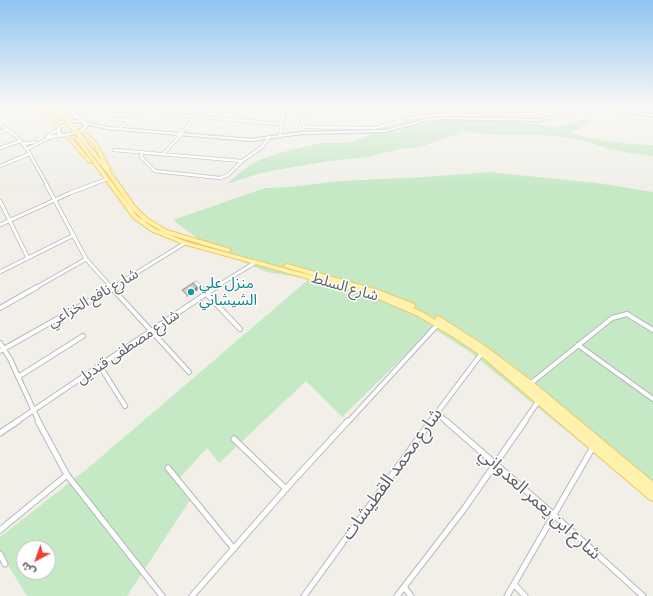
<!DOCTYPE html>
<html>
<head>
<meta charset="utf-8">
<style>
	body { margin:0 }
	#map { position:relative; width:653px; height:596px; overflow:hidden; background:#f1efe8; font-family:"Alegreya Sans","Noto Sans Arabic",sans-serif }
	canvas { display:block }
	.north { position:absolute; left:16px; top:540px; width:40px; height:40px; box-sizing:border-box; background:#fff; border:1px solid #bfc1c3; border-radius:50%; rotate:221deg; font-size:11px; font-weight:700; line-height:16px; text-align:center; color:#5f6368 }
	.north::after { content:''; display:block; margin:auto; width:14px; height:18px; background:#ea4335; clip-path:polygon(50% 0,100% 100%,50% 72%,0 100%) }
</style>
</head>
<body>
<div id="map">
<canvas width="653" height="596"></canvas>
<div class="north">ش</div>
</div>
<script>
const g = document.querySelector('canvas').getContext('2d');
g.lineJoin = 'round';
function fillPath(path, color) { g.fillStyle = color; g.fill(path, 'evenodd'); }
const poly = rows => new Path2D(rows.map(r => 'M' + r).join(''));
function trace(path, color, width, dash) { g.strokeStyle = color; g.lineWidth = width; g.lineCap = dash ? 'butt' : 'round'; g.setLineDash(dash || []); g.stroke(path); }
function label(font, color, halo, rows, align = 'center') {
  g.font = font + ' "Alegreya Sans","Noto Sans Arabic",sans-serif'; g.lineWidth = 3; g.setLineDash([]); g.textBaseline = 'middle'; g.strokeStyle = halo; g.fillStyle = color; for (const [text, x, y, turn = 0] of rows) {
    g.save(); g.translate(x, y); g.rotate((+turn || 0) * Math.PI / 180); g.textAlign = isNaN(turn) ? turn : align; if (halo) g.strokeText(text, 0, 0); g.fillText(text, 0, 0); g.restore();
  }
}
fillPath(poly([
	[587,118,593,122,569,133,600,140,630,144,653,145,653,156,635,154,606,148,585,141,569,138,543,135,501,135,463,132,420,147,400,149,368,157,329,161,288,168,261,173,227,184,243,170,261,159,290,150,321,143,349,143,373,134,395,132,420,124,439,120,506,120,559,127],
	[489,172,597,183,653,192,653,502,470,352,433,328,342,417,306,381,219,463,207,448,176,482,192,497,127,596,27,596,0,552,0,537,87,469,309,279,267,272,212,249,173,220,265,188,290,187,340,181,423,177],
	[24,548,48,548,48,572,24,572]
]), '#c5e8c5');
const streetFar3 = poly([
	[1,105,16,105],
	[106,105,142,112],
	[243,105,284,109],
	[303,105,302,124,304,127,364,128,375,128,412,118,438,115,533,114,577,105],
	[157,113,281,124],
	[114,119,129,120],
	[0,124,16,136,27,149,47,185],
	[118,129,151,105],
	[0,132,8,129],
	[178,135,186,128,205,105],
	[280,136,284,105],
	[47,137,57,130],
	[23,144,35,142],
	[0,148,20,141],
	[27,149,51,137,64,135],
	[114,150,242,161],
	[142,152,141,157,155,171,220,178,228,175,242,161,262,147,269,137],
	[164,153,181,135],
	[0,166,29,154],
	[91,185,107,179]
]);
const streetFar2 = poly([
	[46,184,86,259,112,288],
	[0,201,28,258],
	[0,225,70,193,94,184],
	[0,272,74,235],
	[196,283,201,288],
	[35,288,86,259],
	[112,288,185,243],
	[214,288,256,262]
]);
const streetFar1 = poly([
	[111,287,189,372],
	[200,287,240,329],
	[0,308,37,287],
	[0,343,10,359,39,422],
	[578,345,653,399],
	[0,351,114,287],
	[100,366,125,406],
	[18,377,83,336],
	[530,384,612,318,627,314,653,330],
	[437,413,447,422],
	[16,422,216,287],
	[348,422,438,324],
	[430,422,482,353],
	[524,422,539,400]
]);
const street = poly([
	[38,421,67,475,162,596],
	[446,421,554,515,643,596],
	[0,433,18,421],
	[234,439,286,489],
	[168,468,234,549],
	[0,530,67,475],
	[0,554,5,564],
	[514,584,525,596],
	[404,587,411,596],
	[192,596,293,481,348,421],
	[304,596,431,421],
	[397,596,464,509,525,421],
	[507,596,593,447]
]);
const secondary = poly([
	[68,105,72,105,72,111,82,118,85,122,108,127,251,139,301,132,385,130,426,119,441,117,539,119,577,109,594,107,653,114,653,116,594,109,577,111,539,121,441,119,426,121,385,132,301,134,251,141,108,129,87,124,88,126,83,131,76,134,63,136,57,134,57,127,74,120,81,121,69,112,68,105],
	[75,122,82,123,84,126,81,129,74,132,63,134,60,132,60,128,75,122]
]);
const primary = poly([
	[31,105,37,105,50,110,62,118,62,120,60,120,48,112,43,110,60,126,60,128,58,128,40,111,40,109,31,105],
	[43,105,52,105,71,110,69,111,43,105],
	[81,129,83,129,97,144,110,168,109,169,135,206,147,218,167,230,230,249,231,250,228,252,164,233,187,242,331,281,285,267,284,266,287,264,378,290,414,304,415,306,413,308,422,312,435,320,436,317,438,316,440,317,485,346,533,382,653,482,653,501,650,500,480,355,455,338,418,316,374,297,183,244,151,231,133,218,76,139,76,137,78,137,137,216,155,229,163,232,143,220,131,208,107,173,78,136,81,135,102,161,94,145,81,131,81,129],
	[520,380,527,386,549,405,520,380],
	[66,134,68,134,91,161,91,163,89,163,66,136,66,134]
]);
trace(streetFar3, '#b5b8bc', 4);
trace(streetFar2, '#b5b8bc', 4.5);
trace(streetFar1, '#b5b8bc', 6);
trace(street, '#b5b8bc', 7);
trace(secondary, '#b6babf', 2.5);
trace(primary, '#f2c960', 2);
trace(streetFar3, '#fff', 2.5);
trace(streetFar2, '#fff', 3);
trace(streetFar1, '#fff', 4);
trace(street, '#fff', 5);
fillPath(secondary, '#fff');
fillPath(primary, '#fff2af');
const primaryBridge = poly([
	[65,118,80,136]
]);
trace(primaryBridge, '#f2c960', 5.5, []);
trace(primaryBridge, '#fff2af', 4);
fillPath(poly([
	[197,287,198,290,187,297,186,294]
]), '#8f8d8a');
const building = poly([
	[193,283,197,287,186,294,182,290,193,283]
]);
fillPath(building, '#cccac5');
trace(building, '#8f8d8a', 1);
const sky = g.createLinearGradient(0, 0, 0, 189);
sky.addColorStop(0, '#8fc3f1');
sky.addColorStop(0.56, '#f9f8f5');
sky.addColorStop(1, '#f9f8f500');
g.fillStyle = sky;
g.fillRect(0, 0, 653, 189);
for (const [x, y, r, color] of [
	[191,292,4,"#0f9aa8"]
]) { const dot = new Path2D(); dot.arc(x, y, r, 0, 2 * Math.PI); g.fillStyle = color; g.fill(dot); trace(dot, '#fff', 1.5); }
label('15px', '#0d838f', '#fff', [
	["منزل علي",199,283],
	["الشيشاني",199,300]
], 'left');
label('15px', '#5f6368', '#fff', [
	["شارع السلط",345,287,16],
	["شارع نافع الخزاعي",93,298,-30],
	["شارع مصطفى قنديل",128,347,-34]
]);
label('18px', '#5f6368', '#fff', [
	["شارع محمد القطيشات",392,474,-54],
	["شارع ابن يعمر العدواني",540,504,42]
]);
</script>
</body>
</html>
